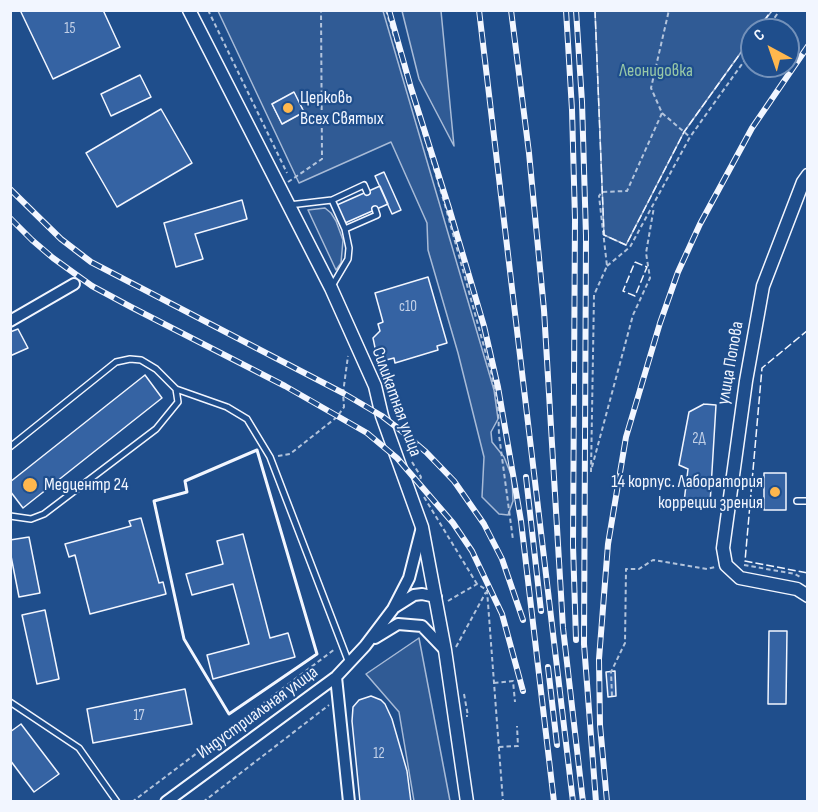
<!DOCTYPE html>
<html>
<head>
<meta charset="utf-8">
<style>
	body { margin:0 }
	#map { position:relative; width:818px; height:812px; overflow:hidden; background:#1f4e8c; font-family:"Sofia Sans Condensed",sans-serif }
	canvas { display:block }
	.frame { position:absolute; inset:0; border:12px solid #f2f6ff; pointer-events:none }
	.north { position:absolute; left:740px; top:18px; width:60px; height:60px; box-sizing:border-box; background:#1f4e8c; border:2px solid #7391ba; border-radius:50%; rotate:320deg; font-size:16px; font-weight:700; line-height:24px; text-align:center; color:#f2f6ff }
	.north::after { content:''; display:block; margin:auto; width:21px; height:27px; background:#ffb74d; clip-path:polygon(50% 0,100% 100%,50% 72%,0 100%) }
</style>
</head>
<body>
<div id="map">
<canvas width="818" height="812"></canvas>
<div class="frame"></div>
<div class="north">С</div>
</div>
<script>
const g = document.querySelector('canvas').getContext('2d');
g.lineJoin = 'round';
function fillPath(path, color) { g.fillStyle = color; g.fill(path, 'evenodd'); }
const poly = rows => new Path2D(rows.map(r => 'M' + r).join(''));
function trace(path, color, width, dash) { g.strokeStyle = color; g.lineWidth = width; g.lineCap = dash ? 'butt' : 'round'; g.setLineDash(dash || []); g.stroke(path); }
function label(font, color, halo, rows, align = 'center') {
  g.font = font + ' "Sofia Sans Condensed",sans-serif'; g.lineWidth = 4.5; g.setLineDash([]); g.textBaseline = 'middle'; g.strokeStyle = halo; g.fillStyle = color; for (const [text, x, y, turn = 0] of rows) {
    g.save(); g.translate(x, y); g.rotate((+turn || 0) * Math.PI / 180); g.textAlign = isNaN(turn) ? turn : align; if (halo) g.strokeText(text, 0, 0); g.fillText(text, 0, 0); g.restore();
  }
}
const built = poly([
	[218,11,383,11,494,390,498,419,491,432,492,442,504,457,512,477,513,501,508,515,499,514,482,497,484,457,458,353,428,250,427,223,391,142,299,183,218,11],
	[294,93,304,112,282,124,272,104,294,93],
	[402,11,441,11,454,146,419,79,402,11],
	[595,11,772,11,757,30,752,30,752,37,684,132,626,245,604,235,595,11],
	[325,208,331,213,336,221,343,240,341,263,336,270,308,210,325,208],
	[419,638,450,801,414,801,399,712,366,674,419,638]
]);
fillPath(built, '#305b95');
trace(built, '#a8bbd7', 1.5);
const building = poly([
	[20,10,103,10,120,47,53,79,20,10],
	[140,75,151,97,111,116,101,94,140,75],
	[294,92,304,112,282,124,272,104,294,92],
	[161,109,192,163,117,207,86,153,161,109],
	[384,172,401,210,392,214,375,176,384,172],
	[380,186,388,204,345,223,337,205,380,186],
	[242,200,247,219,195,234,203,259,176,267,164,223,242,200],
	[428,277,447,343,437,346,438,350,395,363,394,358,378,362,373,338,380,331,378,324,383,322,375,293,428,277],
	[18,329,28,348,10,356,10,332,18,329],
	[145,375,162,398,23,508,10,491,10,482,145,375],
	[704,404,716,405,710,504,684,502,688,469,679,465,689,412,704,404],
	[764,473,786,473,786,510,764,510,764,473],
	[141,518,159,583,163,582,166,594,90,614,75,555,69,557,65,544,131,526,129,521,141,518],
	[243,534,270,638,288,633,295,657,213,679,207,655,249,644,233,584,192,595,186,574,223,564,217,541,243,534],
	[29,537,40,593,19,597,10,551,10,540,29,537],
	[45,610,59,679,37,684,22,615,45,610],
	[769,631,787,631,786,704,768,704,769,631],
	[615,671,616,696,608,697,606,672,615,671],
	[185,689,192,724,93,743,87,709,185,689],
	[371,696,381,700,385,704,392,719,407,771,411,802,360,802,352,721,353,707,359,700,371,696],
	[21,724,59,774,34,792,10,760,10,732,21,724]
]);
fillPath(building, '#3563a3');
trace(building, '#f2f6ff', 1.5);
const service = poly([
	[289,205,332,200,364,185,367,192],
	[345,229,377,215,375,209],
	[332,286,348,259,349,248,345,229,332,200],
	[10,447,116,362,130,359,141,360,156,369,176,389,227,407,247,419,270,457,349,663],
	[797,501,808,501],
	[10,516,31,519,44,514,156,429,178,402,176,389],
	[10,702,79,748,117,802]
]);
const minor = poly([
	[10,321,74,284],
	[395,607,414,595,422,594,436,597],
	[375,638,398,624,422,626,445,650],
	[336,677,349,802],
	[166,802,336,677,365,646,393,609,409,578,422,527]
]);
const tertiary = poly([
	[189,10,331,288,375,386,382,416,422,527,445,650,467,802],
	[808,175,803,182,763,286,746,381,723,548,726,565,740,578,797,589,808,596]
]);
trace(service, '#f2f6ff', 8);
trace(minor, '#f2f6ff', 14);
trace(tertiary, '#f2f6ff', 15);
trace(poly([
	[208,10,287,173],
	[386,10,445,205,491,372,498,404,499,435,513,540],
	[766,30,780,10],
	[662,113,690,137],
	[288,182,322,159,321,10],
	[607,266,630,247,690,137,752,50],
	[405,442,413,452,410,457],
	[278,456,290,454,337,417,344,407,343,393,348,356],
	[412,462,421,477,419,483],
	[592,467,633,315,650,278,646,253,654,207],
	[591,472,594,295,607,266,599,196,602,192,627,191,662,113,651,88,669,10],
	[424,497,477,584],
	[744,565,795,574,800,577],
	[448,601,477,584,487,590,503,802],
	[456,647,486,592],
	[494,683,513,681,515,702],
	[464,694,468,716,466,716],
	[612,696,611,672,625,643,626,569,639,569,653,560,707,569,715,567],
	[499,747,518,746,517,726],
	[132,802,335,649],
	[203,802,329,705]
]), '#b3c4dc', 2, [4.5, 3]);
trace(service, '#1f4e8c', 5);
trace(minor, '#1f4e8c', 10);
trace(tertiary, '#1f4e8c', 12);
const rail = poly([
	[389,10,411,88,449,208,484,326,498,387,521,521,554,802],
	[479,10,573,802],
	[511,10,529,153,544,310,563,628,583,802],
	[566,10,572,110,575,219,573,545,576,640],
	[576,10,582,102,586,236,584,644,596,802],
	[10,189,61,239,91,262,343,393,382,416,399,429,426,452,454,481,484,524,502,559,523,620],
	[10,218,32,240,53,258,92,286,131,307,285,386,367,433,397,458,453,523,472,551,502,614,523,691],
	[526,477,541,611],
	[548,667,557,745],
	[607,802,600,725,599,659,608,544,626,437,660,323,678,272,700,224,752,128,808,46]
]);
trace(rail, '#f2f6ff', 6);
trace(rail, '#1f4e8c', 4, [11]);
trace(poly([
	[595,10,604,235,626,245,684,132,752,37],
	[757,30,772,10],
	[635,262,647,267,635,296,623,291,635,262],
	[808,330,762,368,745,561,808,573]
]), '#f2f6ff', 1.5, [8, 3]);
trace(poly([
	[257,450,317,654,229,714,184,639,154,501,187,492,185,481,257,450]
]), '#f2f6ff', 3);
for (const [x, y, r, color] of [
	[288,108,6,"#ffb74d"],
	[30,485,8,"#ffb74d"],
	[775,492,6,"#ffb74d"]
]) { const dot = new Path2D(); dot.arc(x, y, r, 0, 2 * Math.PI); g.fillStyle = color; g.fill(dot); trace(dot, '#1f4e8c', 2); }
label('15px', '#c3d1e8', null, [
	["15",70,29],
	["с10",408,307],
	["2Д",699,439],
	["17",139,716],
	["12",379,754]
]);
label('18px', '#97c8a6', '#1f4e8c', [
	["Леонидовка",656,71]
]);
label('18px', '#f2f6ff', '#1f4e8c', [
	["Церковь",300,98],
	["Всех Святых",300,119],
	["14 корпус. Лаборатория",763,482,"right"],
	["корреции зрения",763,503,"right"],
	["Медцентр 24",44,485]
], 'left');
label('18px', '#f2f6ff', '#1f4e8c', [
	["улица Попова",731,363,-80],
	["Силикатная улица",396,402,70],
	["Индустриальная улица",258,713,-36]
]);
</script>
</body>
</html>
